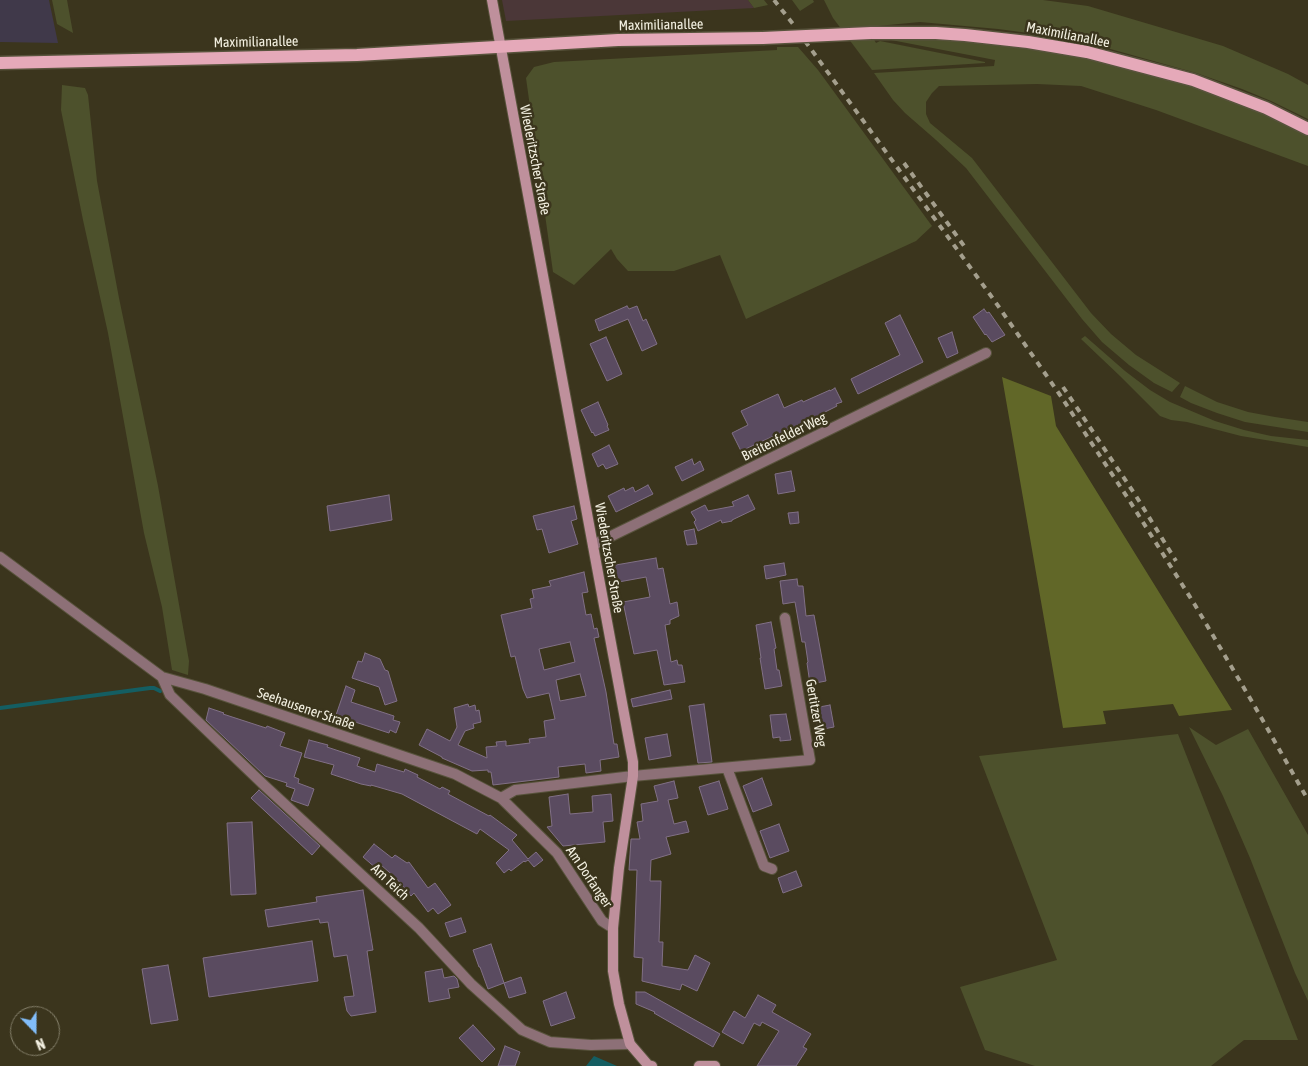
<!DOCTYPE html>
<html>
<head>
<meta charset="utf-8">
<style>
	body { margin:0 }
	#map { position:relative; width:1308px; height:1066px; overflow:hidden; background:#3b351d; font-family:"Asap Condensed",sans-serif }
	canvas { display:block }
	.north { position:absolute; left:10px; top:1006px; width:50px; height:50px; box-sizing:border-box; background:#3b351d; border:1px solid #85806b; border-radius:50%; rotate:158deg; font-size:14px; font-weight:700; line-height:20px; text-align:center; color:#f3f0e1 }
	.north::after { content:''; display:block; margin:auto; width:18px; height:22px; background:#81bdfa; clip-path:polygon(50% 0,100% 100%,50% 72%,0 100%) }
</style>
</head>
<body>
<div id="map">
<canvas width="1308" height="1066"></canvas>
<div class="north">N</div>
</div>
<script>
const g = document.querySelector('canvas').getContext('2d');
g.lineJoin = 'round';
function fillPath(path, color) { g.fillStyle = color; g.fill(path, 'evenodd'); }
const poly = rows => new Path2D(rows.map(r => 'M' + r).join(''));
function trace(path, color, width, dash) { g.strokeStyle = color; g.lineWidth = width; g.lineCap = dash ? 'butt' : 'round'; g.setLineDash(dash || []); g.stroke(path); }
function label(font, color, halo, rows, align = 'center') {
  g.font = font + ' "Asap Condensed",sans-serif'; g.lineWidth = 5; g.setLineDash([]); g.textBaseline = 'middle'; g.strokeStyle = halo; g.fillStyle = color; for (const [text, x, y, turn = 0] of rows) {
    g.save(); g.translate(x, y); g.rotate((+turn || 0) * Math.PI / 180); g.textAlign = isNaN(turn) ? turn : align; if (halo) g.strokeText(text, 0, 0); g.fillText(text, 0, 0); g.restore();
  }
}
fillPath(poly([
	[502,0,748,0,754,8,506,21]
]), '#4b3738');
fillPath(poly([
	[0,0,49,0,58,43,0,42]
]), '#40394a');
fillPath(poly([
	[52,0,67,0,73,33,57,24],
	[748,0,764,0,768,5,754,8],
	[792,0,813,0,814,2,800,11],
	[824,0,1043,0,1088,6,1223,46,1288,74,1308,85,1308,119,1271,101,1242,89,1196,73,1089,43,1059,37,998,29,920,22,867,27,876,43,880,41,985,62,985,63,872,70,833,18],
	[890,36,965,40,1085,56,1193,86,1238,102,1308,135,1308,166,1156,110,1081,86,1037,84,939,86,932,93,926,102,926,114,930,123,972,158,1091,313,1111,334,1136,355,1180,383,1172,392,1154,383,1129,365,1102,342,1082,319,966,168,936,140,905,113,893,100,874,73,994,66,995,60,891,40],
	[777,47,798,47,818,70,932,226,916,241,746,319,720,255,674,271,628,271,617,259,611,249,574,285,553,272,526,78,534,67,554,62,777,50],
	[62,85,85,88,88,95,97,181,119,298,158,486,189,661,188,675,172,670,162,607,144,533,108,333,83,220,61,110],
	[1085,336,1125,371,1150,390,1170,402,1215,421,1244,430,1271,436,1308,440,1308,447,1241,436,1187,422,1171,420,1160,416,1120,376,1081,339],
	[1185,386,1217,402,1248,412,1275,417,1308,422,1308,432,1245,422,1217,413,1191,403,1180,397],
	[1189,727,1216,745,1248,729,1308,835,1308,1001,1295,973,1250,858,1223,796],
	[1178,734,1298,1040,1244,1040,1211,1066,1035,1066,985,1050,960,987,1057,960,979,756]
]), '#4d512c');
fillPath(poly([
	[1002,377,1051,396,1056,426,1232,710,1179,716,1173,704,1103,711,1106,724,1063,728]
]), '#616728');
fillPath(poly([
	[594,1056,617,1066,586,1066]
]), '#145e62');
trace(poly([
	[0,708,150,688,154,688,160,691]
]), '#145e62', 4);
const building = poly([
	[627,306,629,309,637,306,643,321,646,319,657,344,642,351,628,319,599,331,595,320,627,306],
	[984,309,987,313,989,312,1005,335,992,342,986,334,985,335,973,317,984,309],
	[900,315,923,362,858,394,851,379,900,355,885,323,900,315],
	[952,332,958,353,947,358,938,338,952,332],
	[606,337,622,374,607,381,590,344,606,337],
	[835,388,842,402,836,404,837,406,811,419,813,423,804,427,802,423,741,451,732,433,748,425,741,411,778,394,784,408,802,400,803,402,830,390,830,391,835,388],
	[598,402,608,425,607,426,609,430,595,436,593,432,592,433,581,410,598,402],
	[609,445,618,464,606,469,603,464,598,467,592,454,609,445],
	[692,459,694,465,700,461,704,470,682,481,675,467,692,459],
	[791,471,795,491,778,494,775,474,791,471],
	[648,485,653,494,616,512,608,496,624,488,625,491,633,487,635,492,648,485],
	[389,495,392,520,330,531,327,506,389,495],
	[748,495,755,509,732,520,732,521,722,523,721,520,698,531,694,522,696,520,691,512,705,505,708,511,734,506,732,502,748,495],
	[574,506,577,519,571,521,578,544,549,553,542,529,537,530,533,516,574,506],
	[798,512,799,523,790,524,788,513,798,512],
	[694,529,697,544,687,545,684,531,694,529],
	[656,558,658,569,663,568,670,604,677,602,679,616,670,620,670,624,665,625,671,662,677,660,678,665,682,665,685,682,664,685,657,650,634,654,623,602,650,597,646,577,613,583,610,566,656,558],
	[784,563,786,575,766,579,764,566,784,563],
	[584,572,588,592,582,593,586,615,591,614,594,629,597,628,599,637,594,638,606,692,614,744,617,744,619,757,600,760,601,771,586,773,585,764,558,767,559,777,493,785,491,772,488,772,488,770,472,771,442,758,442,757,419,745,427,729,450,741,457,727,454,708,468,704,469,707,475,705,476,711,479,710,481,722,473,724,474,728,465,731,458,745,487,758,486,747,497,746,496,742,506,741,506,746,530,743,529,739,546,737,544,721,555,719,549,693,527,698,523,689,515,656,511,657,510,653,501,615,532,608,530,599,534,598,532,590,551,586,549,581,584,572],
	[570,642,575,662,544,670,539,649,570,642],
	[580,674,586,696,560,701,556,680,580,674],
	[797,579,798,586,803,586,806,616,814,615,826,681,810,684,807,663,808,662,805,642,802,642,795,602,783,604,780,581,797,579],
	[771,622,776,648,774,649,777,670,779,670,782,686,765,689,760,658,761,658,756,625,771,622],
	[365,653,380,659,385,670,388,671,397,701,385,705,379,687,352,678,358,661,362,662,365,653],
	[346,686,355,690,351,702,394,716,393,720,400,722,396,733,390,730,389,733,346,719,345,722,335,718,346,686],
	[670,690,672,699,633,707,631,699,670,690],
	[704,704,712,762,698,763,689,706,704,704],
	[830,705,834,727,818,730,814,708,830,705],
	[209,708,224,713,223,714,266,728,267,726,285,733,280,746,302,753,294,777,299,779,298,783,314,789,308,806,291,800,295,789,286,786,287,783,265,776,206,720,209,708],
	[786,714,791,740,780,741,780,737,773,738,770,715,786,714],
	[667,734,671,756,649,760,645,738,667,734],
	[309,740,328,745,327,747,360,758,357,766,375,772,377,764,404,772,405,769,418,775,417,777,440,789,442,787,450,791,448,794,489,816,490,815,517,835,512,840,528,859,536,852,543,860,534,867,528,860,525,862,524,861,511,871,509,869,504,873,496,863,509,850,480,829,477,834,402,794,371,785,371,786,361,784,331,774,334,765,304,757,309,740],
	[762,778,772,805,753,812,743,786,762,778],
	[674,781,678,798,668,800,674,824,686,821,689,832,666,837,671,854,651,860,650,881,661,881,659,942,663,942,662,966,688,970,695,955,710,963,697,991,682,984,680,990,642,981,643,958,634,957,637,870,629,870,631,839,640,839,637,822,643,821,641,804,658,801,654,786,674,781],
	[719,781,728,809,708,815,699,787,719,781],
	[259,790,320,846,312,855,251,798,259,790],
	[568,794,570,814,593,812,592,796,611,794,613,821,603,822,605,842,563,846,547,827,552,826,549,797,568,794],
	[252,822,256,894,231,895,227,823,252,822],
	[779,824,789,851,770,858,760,831,779,824],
	[374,844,392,858,395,855,407,863,409,862,428,888,435,883,451,905,438,914,433,908,428,912,414,893,411,896,397,879,381,865,377,869,363,857,374,844],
	[796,871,802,886,783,893,778,878,796,871],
	[363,890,373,950,367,951,376,1012,351,1016,347,1011,344,997,354,996,347,955,334,957,328,922,320,923,319,919,268,927,265,910,317,902,316,897,363,890],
	[461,918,466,932,450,937,445,923,461,918],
	[312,941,318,981,209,997,203,958,312,941],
	[491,944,504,983,521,977,526,993,509,998,504,983,488,989,480,967,479,967,473,950,491,944],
	[168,965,178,1020,151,1024,142,969,168,965],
	[442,969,444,978,454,976,457,979,459,987,448,989,450,998,429,1002,425,972,442,969],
	[566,992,575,1018,551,1026,543,1001,566,992],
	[636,992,645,992,720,1034,713,1047,654,1013,655,1012,636,1004,636,992],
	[758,995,776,1005,772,1012,811,1034,803,1047,807,1049,796,1066,757,1066,779,1031,762,1022,760,1026,754,1023,743,1044,722,1032,734,1011,745,1018,758,995],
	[473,1025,495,1049,482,1062,459,1038,473,1025],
	[505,1046,520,1052,515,1066,498,1066,505,1046]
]);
fillPath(building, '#5a4b60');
trace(building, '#817086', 1);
const street = poly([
	[593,545,986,353],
	[0,557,162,677,205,689,455,774,501,798,557,853,602,921,613,928],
	[162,677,170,695,265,786,419,928,471,984,522,1030,550,1042,591,1045,630,1044],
	[727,768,764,866,772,869],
	[501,798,515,790,633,776,810,760,785,618]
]);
const secondary = poly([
	[492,0,633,762,633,776,619,868,613,928,613,971,619,1004,630,1044,648,1065,652,1066],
	[699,1066,715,1066]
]);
const primary = poly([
	[871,33,936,33,965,35,1028,42,1087,52,1193,80,1266,108,1308,129],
	[0,63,357,55,618,40,763,38]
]);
trace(street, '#58533c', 12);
trace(secondary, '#58533c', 12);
trace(primary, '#58533c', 15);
trace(street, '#8d7077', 10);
trace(secondary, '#bf909c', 10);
trace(primary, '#e5a9b9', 12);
trace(poly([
	[774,0,793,24],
	[805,41,994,300,1060,395,1129,500,1195,605,1254,705,1308,800],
	[904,163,967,250],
	[1063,387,1136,496,1176,561]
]), '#a49f8d', 4, [6, 6]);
const primaryBridge = poly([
	[763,38,871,33]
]);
trace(primaryBridge, '#58533c', 15, []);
trace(primaryBridge, '#e5a9b9', 12);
label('14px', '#f3f0e1', '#3b351d', [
	["Maximilianallee",661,25,-1],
	["Maximilianallee",1068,35,11],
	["Maximilianallee",256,42,-1],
	["Wiederitzscher Straße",535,160,79],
	["Breitenfelder Weg",784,437,-26],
	["Wiederitzscher Straße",609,558,80],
	["Seehausener Straße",306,709,19],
	["Gertitzer Weg",816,713,80],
	["Am Dorfanger",589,877,56],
	["Am Teich",390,882,43]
]);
</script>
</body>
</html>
